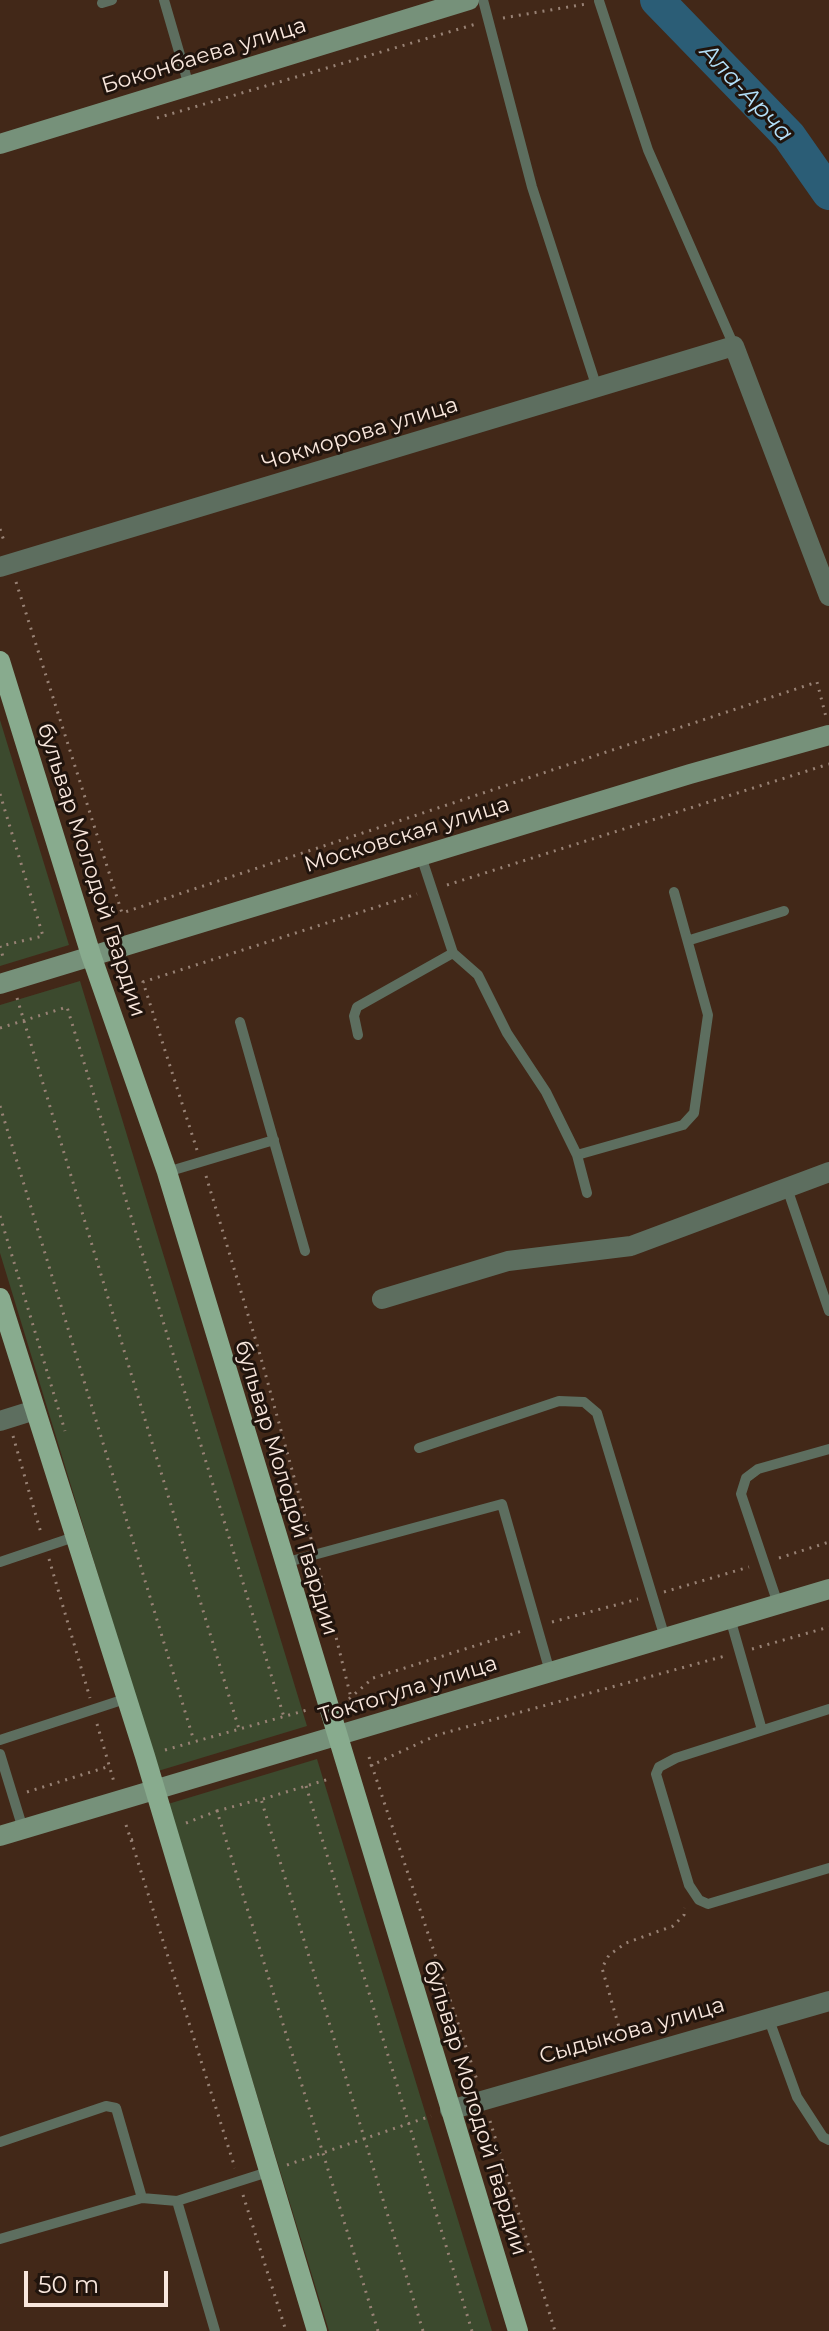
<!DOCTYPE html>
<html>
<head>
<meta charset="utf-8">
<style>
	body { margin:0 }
	#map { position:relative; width:829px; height:2331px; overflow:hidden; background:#422818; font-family:Montserrat,sans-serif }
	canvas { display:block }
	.scale { position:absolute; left:24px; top:2271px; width:144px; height:36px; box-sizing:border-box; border:4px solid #f9e7dd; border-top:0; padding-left:10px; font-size:24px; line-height:28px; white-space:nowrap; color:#f9e7dd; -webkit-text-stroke:6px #20140d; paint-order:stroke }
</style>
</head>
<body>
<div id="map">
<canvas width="829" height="2331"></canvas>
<div class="scale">50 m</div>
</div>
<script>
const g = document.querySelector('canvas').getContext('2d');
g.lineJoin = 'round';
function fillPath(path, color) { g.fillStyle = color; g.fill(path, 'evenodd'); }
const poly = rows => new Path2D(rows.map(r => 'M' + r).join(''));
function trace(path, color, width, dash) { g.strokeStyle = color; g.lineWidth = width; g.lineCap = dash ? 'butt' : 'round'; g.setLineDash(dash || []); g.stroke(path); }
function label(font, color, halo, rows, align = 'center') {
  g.font = font + ' Montserrat,sans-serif'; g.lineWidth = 6; g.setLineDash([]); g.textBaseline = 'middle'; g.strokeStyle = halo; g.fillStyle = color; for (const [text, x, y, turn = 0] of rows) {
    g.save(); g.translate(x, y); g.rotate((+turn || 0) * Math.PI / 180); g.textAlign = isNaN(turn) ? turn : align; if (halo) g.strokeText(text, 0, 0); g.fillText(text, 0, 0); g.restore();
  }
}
fillPath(poly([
	[0,720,69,945,0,966],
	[80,981,307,1726,158,1771,0,1253,0,1005],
	[317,1759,492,2331,329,2331,168,1804]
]), '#3c4a2e');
trace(poly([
	[657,0,789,136,829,193]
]), '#2b5d76', 34);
trace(poly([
	[503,18,586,4],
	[157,118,476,24],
	[0,529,5,544],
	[16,582,122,913,817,682,826,717],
	[0,794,43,936,1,946],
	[447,885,829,764],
	[0,946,4,961],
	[17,998,239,1729],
	[0,1028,67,1007,284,1717],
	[0,1106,194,1741],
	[197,1150,143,982,417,894],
	[206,1176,259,1351,312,1542],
	[0,1216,65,1431],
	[13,1436,41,1533],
	[779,1558,829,1542],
	[49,1559,90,1698],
	[319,1568,354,1710],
	[664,1592,749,1567],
	[552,1622,638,1599],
	[752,1649,829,1627],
	[349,1699,373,1678,522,1631],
	[97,1724,114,1782],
	[165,1750,307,1710],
	[369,1757,478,2083],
	[370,1766,437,1735,725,1656],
	[306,1786,472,2331],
	[27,1792,110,1766],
	[263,1799,329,1779],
	[186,1823,217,1811],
	[126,1825,131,1840,138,1838],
	[131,1840,235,2168],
	[623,2041,602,1968,609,1955,626,1943,673,1926,684,1915,685,1908],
	[490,2121,555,2331],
	[287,2165,431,2116],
	[243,2195,286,2331],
	[378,2331,217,1811,261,1799,423,2331]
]), '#988275', 3, [2, 6]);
trace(poly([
	[164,0,189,86],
	[483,0,532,187,597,388],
	[599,1,648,150,734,346],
	[102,3,112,0],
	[421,856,453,953,478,975,507,1033,546,1092,577,1155,587,1193],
	[690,940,784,911],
	[240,1022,305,1251],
	[358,1035,354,1016,357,1007,453,953],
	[577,1155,683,1125,694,1113,708,1015,674,892],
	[167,1172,274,1140],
	[787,1188,829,1311],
	[419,1448,559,1401,584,1402,597,1413,665,1638],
	[0,1562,77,1536],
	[284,1563,502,1504,550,1672],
	[778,1604,741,1494,746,1478,758,1469,829,1449],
	[730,1618,762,1730],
	[829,1709,676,1758,659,1767,656,1774,689,1885,699,1900,708,1904,829,1868],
	[0,1740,128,1698],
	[0,1754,23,1829],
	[768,2017,797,2097,823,2137,829,2140],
	[0,2142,106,2106,116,2108,142,2198],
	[177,2201,215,2331],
	[0,2239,142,2198,177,2201,271,2171]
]), '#5d6e5f', 10);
trace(poly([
	[0,567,734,346,829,596],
	[382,1299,508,1261,631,1246,829,1172],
	[0,1421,35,1410],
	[450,2110,829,2001]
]), '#5d6e5f', 20);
trace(poly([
	[0,144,469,0],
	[0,984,690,774,829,735],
	[0,1836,829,1589]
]), '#76917a', 20);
trace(poly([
	[0,661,91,955,167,1172,518,2331],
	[0,1298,145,1756,317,2331]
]), '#88ab8e', 20);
label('22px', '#f9e7dd', '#20140d', [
	["Боконбаева улица",204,56,-17],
	["Чокморова улица",360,434,-17],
	["Московская улица",407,835,-17],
	["бульвар Молодой Гвардии",91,870,72],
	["бульвар Молодой Гвардии",286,1488,73],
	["Токтогула улица",408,1690,-17],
	["Сыдыкова улица",632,2031,-16],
	["бульвар Молодой Гвардии",475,2108,73]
]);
label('italic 24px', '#b2dff8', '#20140d', [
	["Ала-Арча",746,93,47]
]);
</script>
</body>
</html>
